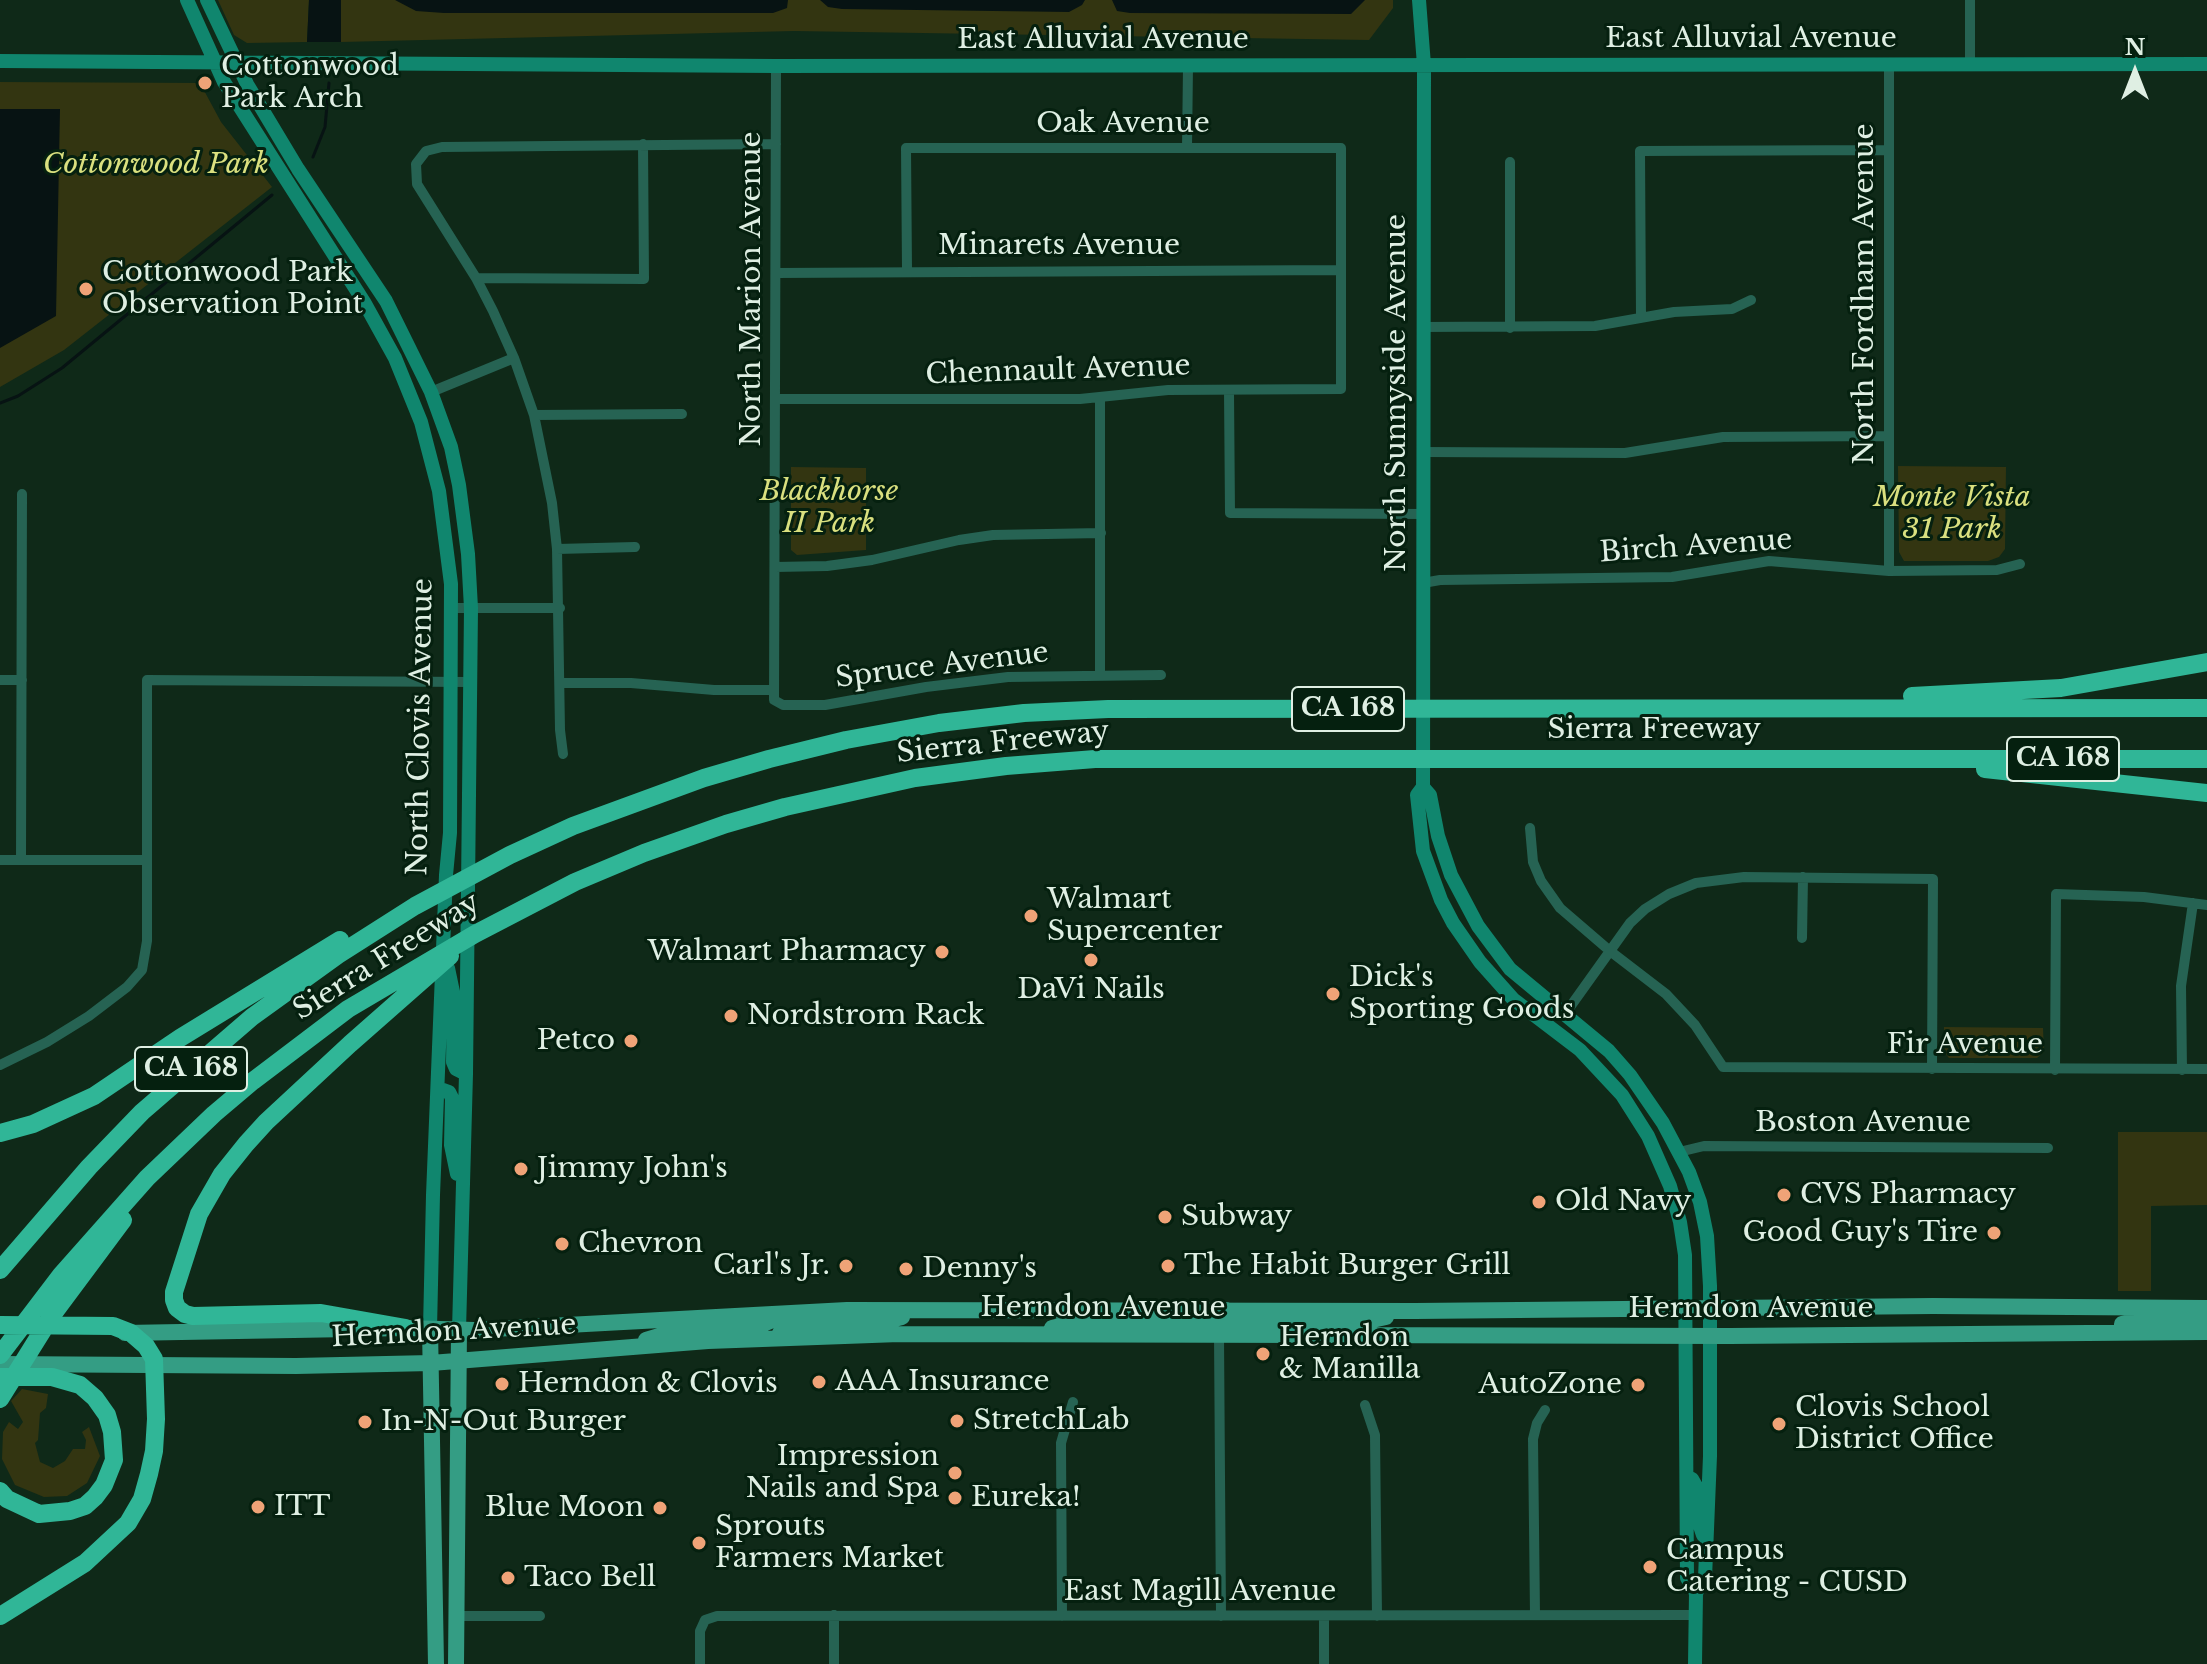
<!DOCTYPE html>
<html>
<head>
<meta charset="utf-8">
<style>
	body { margin:0 }
	#map { position:relative; width:2207px; height:1664px; overflow:hidden; background:#0f2918; font-family:"Libre Baskerville",serif }
	canvas { display:block }
	.north { position:absolute; left:2095px; top:32px; width:80px; height:80px; -webkit-text-stroke:6px #05200f; paint-order:stroke; rotate:0deg; font-size:22px; font-weight:700; line-height:32px; text-align:center; color:#dfefe3 }
	.north::after { content:''; display:block; margin:auto; width:28px; height:36px; background:#dfefe3; clip-path:polygon(50% 0,100% 100%,50% 72%,0 100%) }
</style>
</head>
<body>
<div id="map">
<canvas width="2207" height="1664"></canvas>
<div class="north">N</div>
</div>
<script>
const g = document.querySelector('canvas').getContext('2d');
g.lineJoin = 'round';
function fillPath(path, color) { g.fillStyle = color; g.fill(path, 'evenodd'); }
const poly = rows => new Path2D(rows.map(r => 'M' + r).join(''));
function trace(path, color, width, dash) { g.strokeStyle = color; g.lineWidth = width; g.lineCap = dash ? 'butt' : 'round'; g.setLineDash(dash || []); g.stroke(path); }
function label(font, color, halo, rows, align = 'center') {
  g.font = font + ' "Libre Baskerville",serif'; g.lineWidth = 6; g.setLineDash([]); g.textBaseline = 'middle'; g.strokeStyle = halo; g.fillStyle = color; for (const [text, x, y, turn = 0] of rows) {
    g.save(); g.translate(x, y); g.rotate((+turn || 0) * Math.PI / 180); g.textAlign = isNaN(turn) ? turn : align; if (halo) g.strokeText(text, 0, 0); g.fillText(text, 0, 0); g.restore();
  }
}
fillPath(poly([
	[218,0,309,0,307,42,247,43,234,35],
	[341,0,1393,0,1393,8,1369,40,794,31,341,42],
	[0,82,200,83,221,122,272,187,64,350,0,387],
	[1898,466,2006,467,2005,549,1999,557,1988,561,1904,561,1899,552],
	[791,467,866,468,866,550,797,555,791,550],
	[1944,1027,2043,1028,2044,1052,2037,1058,1949,1058,1944,1052],
	[2118,1132,2207,1132,2207,1205,2151,1206,2151,1291,2118,1291],
	[22,1389,48,1394,46,1408,40,1413,38,1440,35,1443,40,1462,53,1468,65,1461,73,1449,85,1449,86,1440,82,1432,89,1427,100,1456,87,1483,67,1496,44,1497,15,1485,2,1459,3,1432,9,1422,18,1429,23,1422,11,1401]
]), '#333511');
fillPath(poly([
	[309,0,341,0,341,42,307,42],
	[395,0,788,0,787,8,773,13,444,13,416,11],
	[820,0,1085,0,1082,5,1069,12,842,9,828,7],
	[1112,0,1365,0,1351,14,1130,13,1117,11],
	[0,109,60,109,56,316,0,348]
]), '#071313');
trace(poly([
	[313,157,325,127,329,83],
	[0,403,18,396,62,368,272,195]
]), '#071313', 3);
trace(poly([
	[1970,0,1970,63],
	[776,66,774,700,783,705,825,705,926,687,1008,677,1161,675],
	[1187,148,1188,66],
	[776,273,1341,270],
	[476,278,644,279,643,144],
	[1641,318,1640,151,1889,150],
	[1423,327,1595,326,1674,312,1732,309,1751,300],
	[1510,328,1510,162],
	[431,392,514,358],
	[1229,392,1230,513,1423,514],
	[1100,398,1100,675],
	[776,399,1080,399,1168,390,1341,389,1341,148,906,148,907,270],
	[534,415,682,414],
	[1423,452,1625,453,1723,437,1889,436],
	[557,549,635,547],
	[775,567,827,566,872,560,959,540,993,535,1101,533],
	[1889,571,1889,65],
	[1423,583,1440,580,1672,577,1769,561,1889,571,1997,570,2020,564],
	[451,608,560,608],
	[0,680,22,680],
	[560,683,631,683,714,690,773,690],
	[563,754,560,730,557,549,552,503,534,415,514,358,493,311,476,278,417,184,416,164,426,151,442,147,776,144],
	[1530,828,1533,862,1541,881,1560,908,1610,951,1666,994,1695,1025,1723,1067,2207,1069],
	[0,860,147,860],
	[21,860,22,494],
	[1802,938,1803,877],
	[1565,1014,1630,923,1645,909,1669,894,1696,883,1744,877,1933,879,1932,1069],
	[0,1065,47,1042,89,1016,127,987,142,970,147,941,147,680,470,682],
	[2055,1070,2056,894,2144,897,2207,905],
	[2182,1070,2181,986,2193,903],
	[1679,1152,1704,1146,2048,1148],
	[1219,1335,1221,1616],
	[1365,1405,1375,1435,1377,1616],
	[834,1615,834,1664],
	[1535,1615,1533,1439,1537,1423,1545,1410],
	[456,1616,540,1616],
	[1062,1616,1061,1443,1073,1402],
	[1324,1616,1324,1664],
	[700,1664,700,1631,705,1620,717,1616,1696,1615]
]), '#266353', 10);
trace(poly([
	[187,0,224,82,364,302,395,358,421,422,439,491,451,584,450,833,446,875,433,1195,430,1329],
	[207,0,247,84,298,169,386,301,431,392,451,447,459,485,468,554,471,608,466,1074,459,1330],
	[1419,0,1424,65,1423,787,1430,795,1438,836,1451,875,1478,926,1510,969,1609,1051,1630,1075,1663,1123,1689,1172,1700,1202,1707,1236,1710,1286,1710,1456,1705,1578,1696,1593,1695,1664],
	[0,61,776,66,2207,64],
	[1423,787,1417,795,1423,851,1441,900,1453,923,1480,962,1513,999,1580,1050,1622,1095,1648,1136,1670,1186,1680,1222,1685,1255,1687,1578,1696,1593],
	[448,968,454,997,453,1062,456,1069,466,1074],
	[438,1088,449,1092,452,1098,451,1145,457,1174],
	[1687,1477,1692,1479,1697,1488,1697,1517,1703,1535]
]), '#10866e', 14);
trace(poly([
	[2122,1324,2143,1321,2207,1320],
	[1052,1328,1072,1323,1205,1323,1216,1320,1226,1310],
	[430,1329,436,1664],
	[125,1333,406,1328,474,1330,847,1310,1415,1311,1933,1306,2207,1308],
	[1219,1335,1223,1325,1229,1322,1363,1322,1386,1317],
	[778,1337,783,1328,789,1325,883,1322,902,1317],
	[646,1340,676,1331,758,1326,770,1321,778,1314],
	[0,1364,296,1366,431,1363,708,1341,899,1334,1730,1336,2207,1332],
	[456,1664,459,1330]
]), '#349d84', 16);
trace(poly([
	[1912,696,2061,688,2207,662],
	[1985,769,2207,793],
	[0,1133,33,1124,94,1096,180,1038,340,940],
	[0,1270,89,1167,142,1112,252,1017,338,955,415,906,510,855,573,826,704,778,769,759,846,740,939,723,1024,713,1108,709,2207,708],
	[0,1325,113,1326,131,1333,146,1346,154,1359,156,1419,154,1451,149,1474,142,1499,128,1523,85,1563,0,1616],
	[406,1328,321,1313,193,1316,185,1314,177,1308,174,1300,174,1292,199,1214,222,1174,246,1144,266,1122,350,1044,450,956],
	[0,1355,61,1275,147,1178,214,1114,253,1081,348,1009,475,934,575,882,644,853,726,824,785,807,915,778,1006,766,1095,759,2207,759],
	[0,1377,52,1377,80,1385,95,1398,107,1415,112,1432,114,1460,104,1485,95,1497,85,1506,70,1511,39,1514,7,1499,0,1491],
	[0,1399,53,1314,123,1220]
]), '#30b697', 18);
for (const [x, y, r, color] of [
	[205,83,8,"#efa377"],
	[86,289,8,"#efa377"],
	[1031,916,8,"#efa377"],
	[942,952,8,"#efa377"],
	[1091,960,8,"#efa377"],
	[1333,994,8,"#efa377"],
	[731,1016,8,"#efa377"],
	[631,1041,8,"#efa377"],
	[521,1169,8,"#efa377"],
	[1784,1195,8,"#efa377"],
	[1539,1202,8,"#efa377"],
	[1165,1217,8,"#efa377"],
	[1994,1233,8,"#efa377"],
	[562,1244,8,"#efa377"],
	[846,1266,8,"#efa377"],
	[1168,1266,8,"#efa377"],
	[906,1269,8,"#efa377"],
	[1263,1354,8,"#efa377"],
	[819,1382,8,"#efa377"],
	[502,1384,8,"#efa377"],
	[1638,1385,8,"#efa377"],
	[957,1421,8,"#efa377"],
	[365,1422,8,"#efa377"],
	[1779,1424,8,"#efa377"],
	[955,1473,8,"#efa377"],
	[955,1498,8,"#efa377"],
	[258,1507,8,"#efa377"],
	[660,1508,8,"#efa377"],
	[699,1543,8,"#efa377"],
	[1650,1567,8,"#efa377"],
	[508,1578,8,"#efa377"]
]) { const dot = new Path2D(); dot.arc(x, y, r, 0, 2 * Math.PI); g.fillStyle = color; g.fill(dot); trace(dot, '#05200f', 3); }
for (const [x, y, w] of [
	[1348,709,112],
	[2063,759,112],
	[191,1069,112]
]) { const box = new Path2D(); box.roundRect(x - w / 2, y - 22, w, 44, 6); g.fillStyle = '#05200f'; g.fill(box); trace(box, '#dfefe3', 2); }
label('bold 26px', '#dfefe3', null, [
	["CA 168",1348,709],
	["CA 168",2063,759],
	["CA 168",191,1069]
]);
label('28px', '#dfefe3', '#05200f', [
	["East Alluvial Avenue",1751,39],
	["East Alluvial Avenue",1103,40],
	["Oak Avenue",1123,124],
	["Minarets Avenue",1059,246],
	["North Marion Avenue",752,289,-90],
	["North Fordham Avenue",1865,294,-90],
	["Chennault Avenue",1058,371,-2],
	["North Sunnyside Avenue",1397,393,-90],
	["Birch Avenue",1696,547,-4],
	["Spruce Avenue",942,666,-7],
	["North Clovis Avenue",421,727,-89],
	["Sierra Freeway",1654,730],
	["Sierra Freeway",1003,743,-6],
	["Sierra Freeway",387,957,-32],
	["Fir Avenue",1965,1045],
	["Boston Avenue",1863,1123],
	["Herndon Avenue",1103,1308],
	["Herndon Avenue",1751,1309],
	["Herndon Avenue",454,1332,-3],
	["East Magill Avenue",1200,1592]
]);
label('28px', '#dfefe3', '#05200f', [
	["Cottonwood",221,67],
	["Park Arch",221,99],
	["Cottonwood Park",102,273],
	["Observation Point",102,305],
	["Walmart",1047,900],
	["Supercenter",1047,932],
	["Walmart Pharmacy",926,952,"right"],
	["Dick's",1349,978],
	["Sporting Goods",1349,1010],
	["DaVi Nails",1091,990,"center"],
	["Nordstrom Rack",747,1016],
	["Petco",615,1041,"right"],
	["Jimmy John's",537,1169],
	["CVS Pharmacy",1800,1195],
	["Old Navy",1555,1202],
	["Subway",1181,1217],
	["Good Guy's Tire",1978,1233,"right"],
	["Chevron",578,1244],
	["Carl's Jr.",830,1266,"right"],
	["The Habit Burger Grill",1184,1266],
	["Denny's",922,1269],
	["Herndon",1279,1338],
	["& Manilla",1279,1370],
	["AAA Insurance",835,1382],
	["Herndon & Clovis",518,1384],
	["AutoZone",1622,1385,"right"],
	["Clovis School",1795,1408],
	["District Office",1795,1440],
	["StretchLab",973,1421],
	["In-N-Out Burger",381,1422],
	["Impression",939,1457,"right"],
	["Nails and Spa",939,1489,"right"],
	["Eureka!",971,1498],
	["ITT",274,1507],
	["Blue Moon",644,1508,"right"],
	["Sprouts",715,1527],
	["Farmers Market",715,1559],
	["Campus",1666,1551],
	["Catering - CUSD",1666,1583],
	["Taco Bell",524,1578]
], 'left');
label('italic 28px', '#dae07f', '#05200f', [
	["Cottonwood Park",156,165],
	["Blackhorse",829,492],
	["II Park",829,524],
	["Monte Vista",1952,498],
	["31 Park",1952,530]
]);
</script>
</body>
</html>
